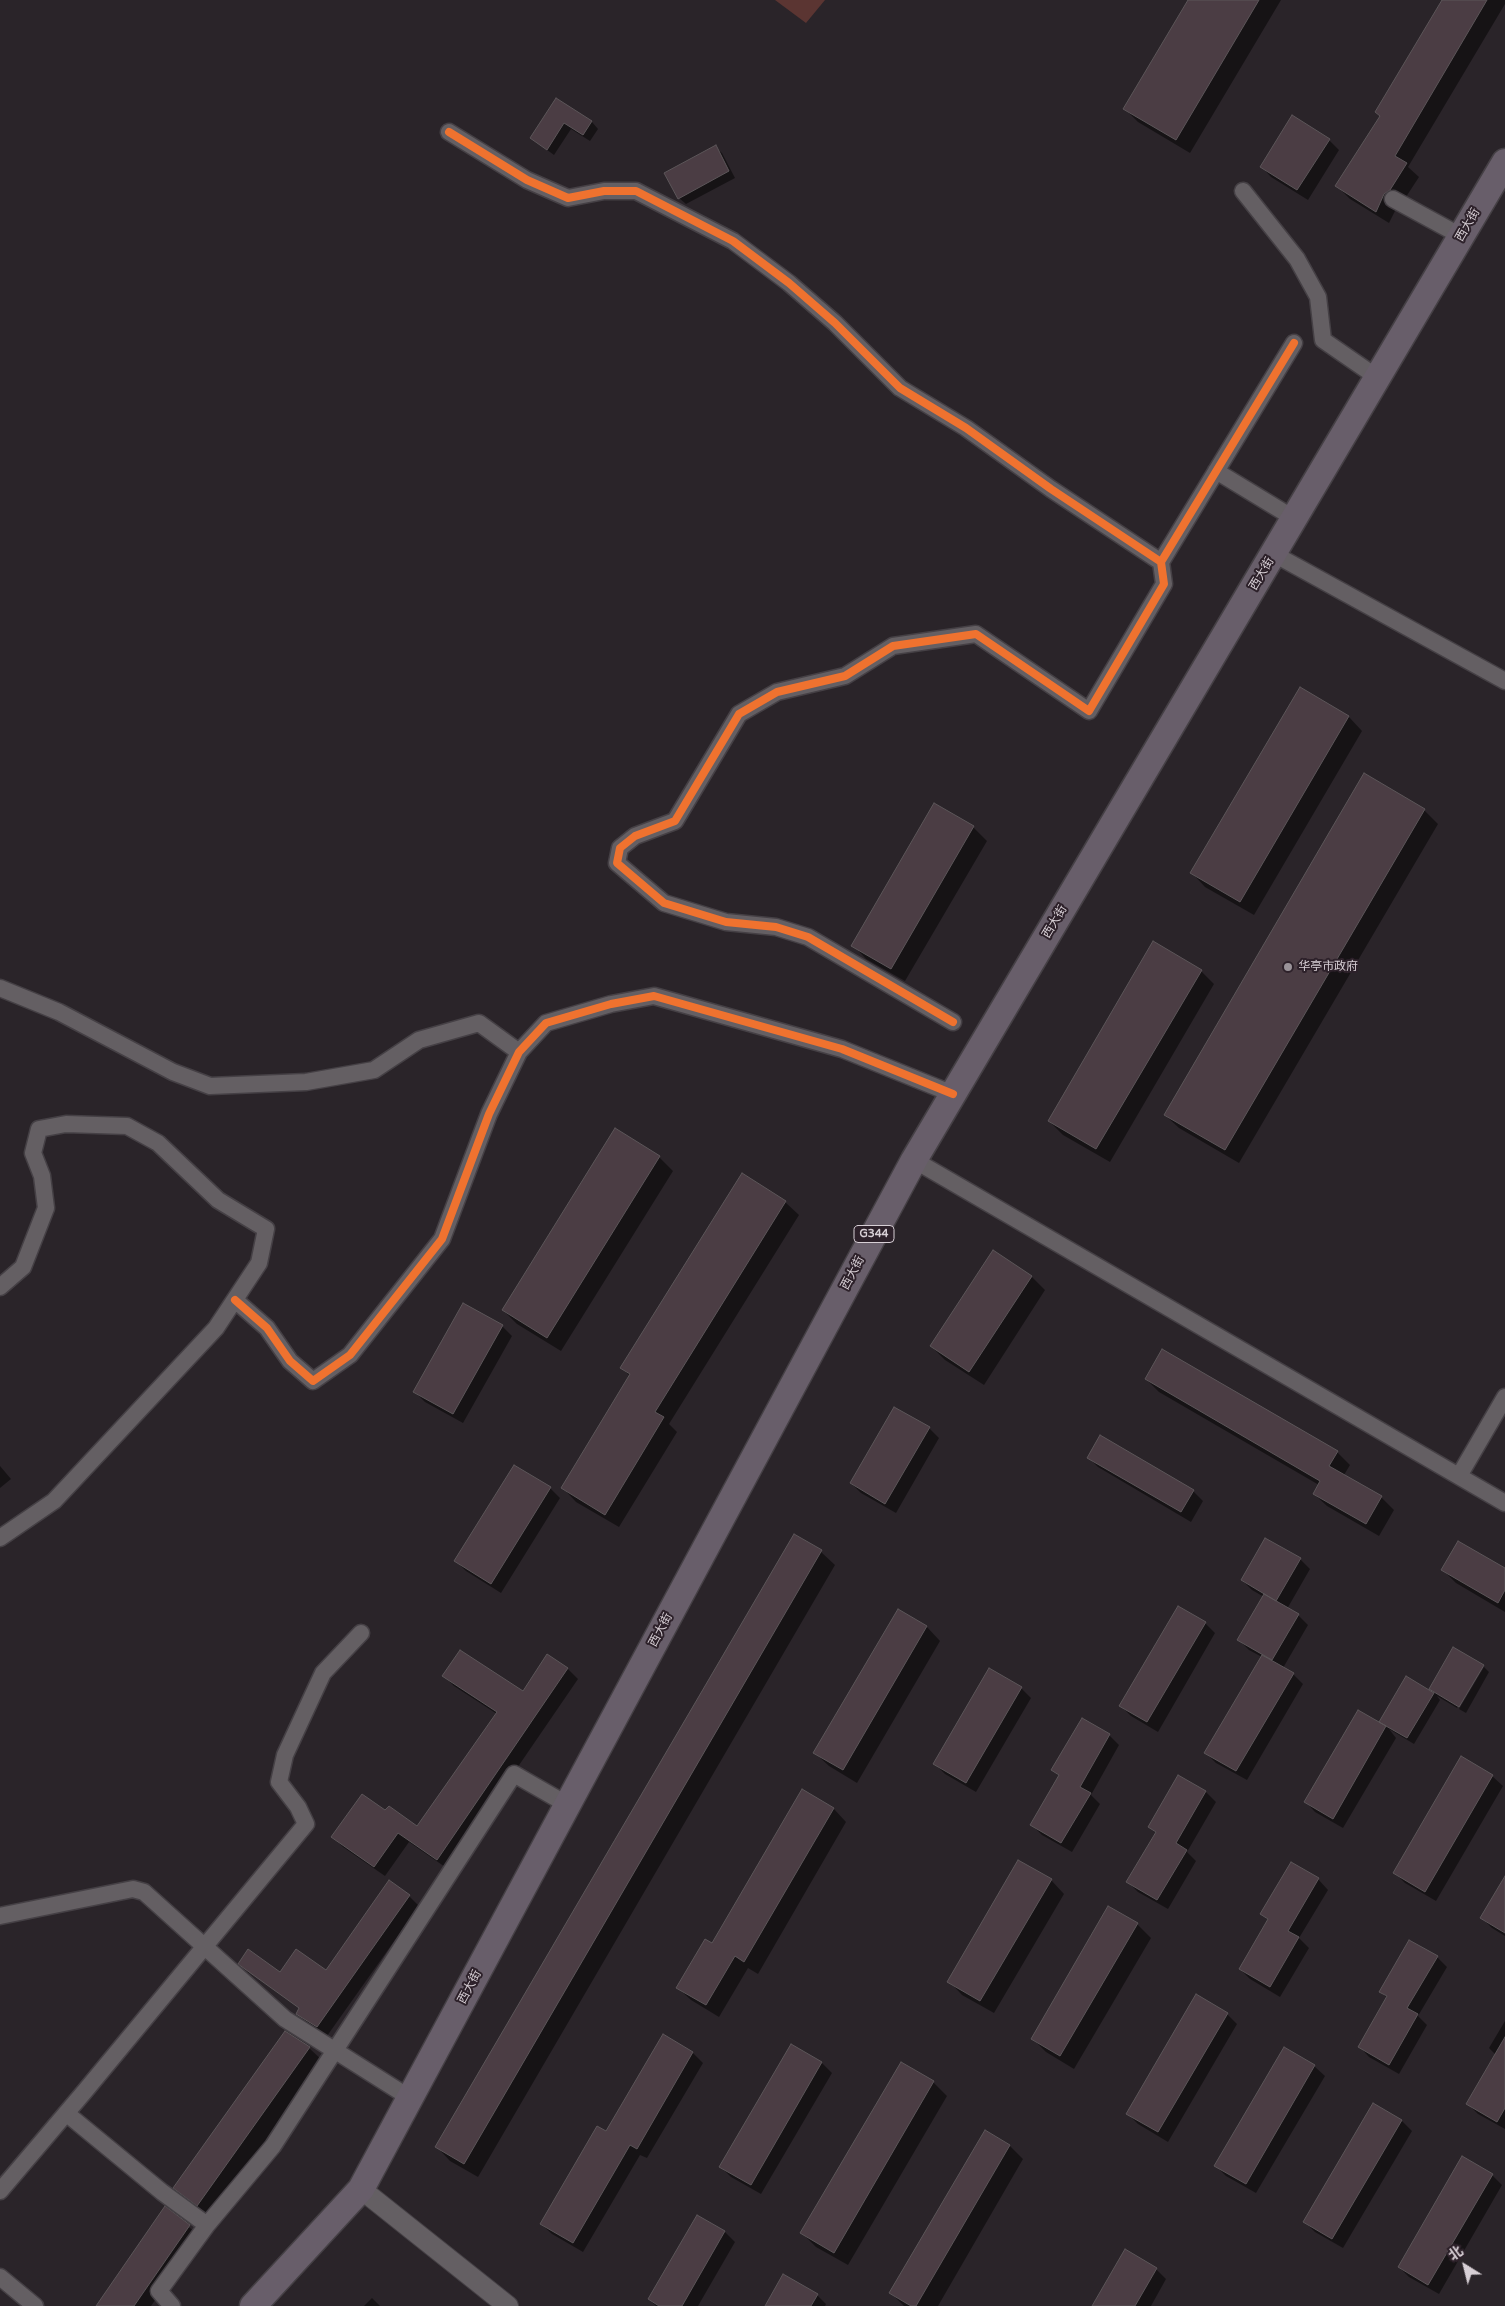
<!DOCTYPE html>
<html>
<head>
<meta charset="utf-8">
<style>
	body { margin:0 }
	#map { position:relative; width:1505px; height:2306px; overflow:hidden; background:#2a2429; font-family:"Varela Round","Noto Sans SC",sans-serif }
	canvas { display:block }
	.north { position:absolute; left:1440px; top:2241px; width:50px; height:50px; -webkit-text-stroke:4px #2d212a; paint-order:stroke; rotate:324deg; font-size:14px; font-weight:700; line-height:20px; text-align:center; color:#d7cfd5 }
	.north::after { content:''; display:block; margin:auto; width:18px; height:22px; background:#d7cfd5; clip-path:polygon(50% 0,100% 100%,50% 72%,0 100%) }
</style>
</head>
<body>
<div id="map">
<canvas width="1505" height="2306"></canvas>
<div class="north">北</div>
</div>
<script>
const g = document.querySelector('canvas').getContext('2d');
g.lineJoin = 'round';
function fillPath(path, color) { g.fillStyle = color; g.fill(path, 'evenodd'); }
const poly = rows => new Path2D(rows.map(r => 'M' + r).join(''));
function trace(path, color, width, dash) { g.strokeStyle = color; g.lineWidth = width; g.lineCap = dash ? 'butt' : 'round'; g.setLineDash(dash || []); g.stroke(path); }
function label(font, color, halo, rows, align = 'center') {
  g.font = font + ' "Varela Round","Noto Sans SC",sans-serif'; g.lineWidth = 4; g.setLineDash([]); g.textBaseline = 'middle'; g.strokeStyle = halo; g.fillStyle = color; for (const [text, x, y, turn = 0] of rows) {
    g.save(); g.translate(x, y); g.rotate((+turn || 0) * Math.PI / 180); g.textAlign = isNaN(turn) ? turn : align; if (halo) g.strokeText(text, 0, 0); g.fillText(text, 0, 0); g.restore();
  }
}
fillPath(poly([
	[775,0,825,0,806,23]
]), '#5b3532');
fillPath(poly([
	[1189,0,1281,0,1190,153,1138,122,1125,109],
	[1443,0,1505,0,1505,4,1408,167,1419,177,1402,203,1397,207,1389,223,1350,199,1337,186,1381,117],
	[557,100,592,122,598,129,590,141,571,129,554,155,531,138],
	[1293,117,1329,140,1339,150,1308,200,1271,177,1261,166],
	[715,147,722,153,735,178,686,204,679,198],
	[1300,688,1349,717,1362,731,1254,915,1205,887,1192,873],
	[935,805,973,827,987,841,905,981,866,959,853,945],
	[1424,810,1438,824,1239,1163,1179,1128,1165,1115],
	[1201,971,1214,984,1110,1162,1063,1135,1049,1121],
	[616,1130,659,1157,673,1171,561,1351,517,1324,503,1310],
	[785,1202,799,1215,669,1424,677,1432,619,1527,576,1502,563,1488,630,1376,622,1368],
	[1032,1277,1045,1290,984,1385,945,1360,931,1346],
	[502,1326,512,1336,463,1423,425,1402,415,1392],
	[1146,1379,1337,1452,1350,1465,1344,1475,1381,1497,1394,1510,1379,1536,1327,1506,1314,1494,1319,1485,1159,1392],
	[929,1428,939,1438,896,1513,861,1493,851,1483],
	[1088,1457,1193,1491,1203,1501,1191,1522,1098,1467],
	[0,1466,11,1479,0,1488],
	[515,1466,550,1488,560,1498,501,1593,466,1571,456,1561],
	[794,1536,821,1552,835,1565,478,2177,450,2161,437,2147],
	[1300,1559,1310,1569,1287,1609,1298,1615,1308,1625,1283,1668,1293,1674,1303,1684,1247,1780,1216,1763,1206,1753,1262,1657,1249,1650,1239,1640,1264,1597,1252,1590,1242,1580],
	[1443,1570,1505,1570,1505,1612,1456,1583],
	[898,1611,927,1627,940,1641,857,1783,829,1766,815,1753],
	[1205,1623,1215,1633,1158,1732,1131,1716,1121,1706],
	[1482,1666,1457,1708,1437,1696,1440,1700,1414,1744,1389,1729,1396,1738,1343,1828,1315,1812,1305,1801,1384,1726,1381,1722,1433,1694,1430,1689],
	[1484,1667,1489,1672,1466,1713,1459,1709],
	[568,1669,578,1679,448,1869,409,1842,385,1876,343,1847,333,1837,386,1812,417,1828,497,1714,454,1686,444,1676,523,1693],
	[1021,1688,1031,1698,976,1792,945,1774,935,1764],
	[1082,1720,1109,1735,1119,1745,1091,1795,1100,1804,1072,1852,1042,1835,1032,1825,1060,1777,1053,1770],
	[1461,1758,1492,1776,1503,1786,1436,1901,1405,1883,1395,1873],
	[1178,1776,1206,1792,1216,1802,1187,1852,1196,1861,1168,1909,1138,1892,1128,1882,1156,1833,1149,1827],
	[803,1791,834,1809,846,1822,758,1974,748,1968,719,2017,691,2000,678,1988,713,1945],
	[1505,1878,1505,1936,1492,1928,1482,1918],
	[1318,1879,1328,1890,1299,1938,1309,1948,1280,1997,1250,1979,1240,1969,1269,1921,1262,1914],
	[1051,1880,1064,1894,994,2013,962,1995,949,1981],
	[409,1896,419,1906,327,2036,308,2024,298,2014,305,2011,249,1970,249,1973,240,1963,281,1974,326,1972],
	[1137,1924,1151,1938,1074,2069,1046,2052,1032,2038],
	[1437,1957,1447,1967,1418,2016,1427,2025,1399,2074,1369,2057,1359,2046,1387,1998,1381,1991],
	[1227,2014,1237,2024,1168,2142,1138,2124,1128,2114],
	[1505,2021,1505,2129,1478,2114,1468,2104,1496,2055,1489,2048],
	[663,2036,693,2053,703,2063,647,2158,640,2155,583,2252,552,2234,541,2224,607,2133],
	[792,2046,822,2063,832,2073,761,2194,731,2177,721,2167],
	[309,2048,323,2061,212,2218,188,2201,175,2188],
	[1314,2066,1325,2076,1256,2193,1226,2176,1216,2166],
	[933,2082,947,2096,848,2265,816,2247,802,2233],
	[1402,2121,1412,2131,1343,2248,1315,2232,1305,2222],
	[1010,2146,1023,2159,938,2306,904,2306,891,2293],
	[1492,2175,1502,2185,1439,2294,1409,2277,1399,2267],
	[165,2208,200,2236,151,2306,97,2306],
	[698,2216,725,2232,735,2242,698,2306,656,2306,649,2299],
	[1156,2269,1166,2279,1151,2306,1093,2306],
	[817,2295,826,2304,825,2306,766,2306],
	[372,2298,380,2306,364,2306]
]), '#0007');
const building = poly([
	[1188,0,1259,0,1176,140,1123,109,1188,0],
	[1442,0,1487,0,1395,156,1407,163,1390,190,1384,194,1376,212,1335,186,1380,116,1375,112,1442,0],
	[556,98,592,121,583,135,564,123,547,150,530,138,556,98],
	[1292,115,1330,139,1297,190,1260,167,1292,115],
	[716,145,729,171,678,199,664,173,716,145],
	[1300,687,1349,716,1240,902,1190,873,1300,687],
	[1364,773,1425,809,1225,1150,1164,1115,1364,773],
	[934,803,974,826,891,969,851,946,934,803],
	[1153,941,1202,970,1096,1149,1048,1121,1153,941],
	[615,1128,660,1156,547,1338,502,1310,615,1128],
	[742,1173,786,1201,655,1412,664,1417,605,1515,561,1488,630,1374,620,1368,742,1173],
	[993,1250,1032,1276,969,1372,930,1346,993,1250],
	[463,1303,503,1325,453,1414,413,1392,463,1303],
	[1162,1349,1338,1451,1329,1466,1382,1496,1366,1524,1313,1494,1320,1481,1145,1379,1162,1349],
	[894,1407,930,1427,885,1504,850,1483,894,1407],
	[1100,1435,1194,1490,1181,1512,1087,1458,1100,1435],
	[514,1465,551,1487,491,1584,454,1561,514,1465],
	[794,1534,822,1550,464,2164,435,2147,794,1534],
	[1265,1538,1301,1558,1276,1601,1241,1580,1265,1538],
	[1458,1541,1505,1568,1505,1590,1498,1603,1441,1570,1458,1541],
	[1264,1594,1299,1614,1272,1660,1237,1640,1264,1594],
	[1178,1606,1206,1622,1147,1722,1119,1706,1178,1606],
	[898,1609,927,1626,843,1770,813,1753,898,1609],
	[1453,1647,1484,1665,1459,1707,1429,1689,1453,1647],
	[460,1650,523,1691,547,1654,568,1668,437,1860,398,1833,374,1867,331,1837,362,1794,385,1810,389,1806,417,1826,497,1712,442,1676,460,1650],
	[1262,1655,1294,1673,1236,1771,1204,1753,1262,1655],
	[989,1668,1022,1687,966,1783,933,1764,989,1668],
	[1406,1676,1434,1693,1407,1738,1379,1722,1406,1676],
	[1358,1710,1386,1726,1333,1819,1304,1802,1358,1710],
	[1082,1718,1110,1734,1080,1787,1091,1793,1061,1843,1030,1825,1059,1775,1051,1770,1082,1718],
	[1461,1756,1493,1775,1425,1892,1393,1873,1461,1756],
	[1178,1775,1206,1791,1176,1843,1187,1850,1157,1900,1126,1882,1156,1832,1148,1827,1178,1775],
	[802,1789,834,1808,744,1962,735,1956,706,2005,676,1988,705,1939,712,1943,802,1789],
	[1018,1860,1052,1879,980,2001,947,1982,1018,1860],
	[1291,1862,1319,1878,1288,1931,1299,1937,1270,1987,1239,1969,1268,1919,1260,1914,1291,1862],
	[1505,1876,1505,1933,1480,1918,1505,1876],
	[389,1880,410,1895,317,2027,296,2014,299,2008,238,1964,248,1949,280,1972,296,1949,326,1970,389,1880],
	[1108,1906,1138,1923,1060,2056,1031,2039,1108,1906],
	[1409,1940,1438,1956,1407,2008,1418,2014,1389,2065,1358,2047,1387,1996,1379,1992,1409,1940],
	[1196,1994,1228,2013,1158,2132,1126,2114,1196,1994],
	[285,2031,310,2047,197,2206,173,2188,285,2031],
	[663,2034,693,2052,637,2149,630,2145,573,2243,540,2224,597,2126,606,2131,663,2034],
	[1505,2037,1505,2108,1497,2122,1466,2104,1505,2037],
	[791,2044,822,2062,751,2185,719,2167,791,2044],
	[1284,2047,1315,2065,1246,2184,1214,2166,1284,2047],
	[901,2062,934,2081,834,2253,800,2233,901,2062],
	[1373,2103,1402,2120,1332,2239,1303,2222,1373,2103],
	[985,2130,1010,2145,916,2306,911,2306,889,2293,985,2130],
	[1462,2156,1493,2174,1428,2285,1398,2267,1462,2156],
	[165,2206,190,2225,134,2306,96,2306,165,2206],
	[697,2215,725,2231,682,2306,659,2306,648,2299,697,2215],
	[1125,2249,1157,2268,1135,2306,1092,2306,1125,2249],
	[783,2274,818,2294,811,2306,765,2306,783,2274]
]);
fillPath(building, '#4b3d44');
trace(building, '#5c5659', 1);
const minor = poly([
	[449,132,527,180,568,198,604,191,636,191,733,241,789,283,835,323,900,388,966,428,1051,489,1161,562],
	[1243,191,1297,259,1318,297,1323,340,1378,378],
	[1393,199,1461,236],
	[1216,471,1295,519],
	[1274,554,1505,681],
	[0,988,59,1012,173,1072,210,1086,306,1082,374,1070,419,1040,479,1023,519,1052],
	[953,1022,808,937,776,927,726,922,664,903,617,863,620,848,635,836,675,821,739,714,777,692,845,676,893,646,976,634,1089,711,1164,584,1161,562,1294,343],
	[914,1160,1505,1503],
	[0,1287,23,1267,46,1208,42,1176,33,1153,39,1129,66,1124,127,1126,158,1143,218,1200,266,1229,259,1263,216,1328,54,1501,0,1538],
	[235,1300,267,1328,290,1361,313,1381,350,1355,442,1239,489,1114,519,1052,546,1023,611,1004,654,996,842,1049,953,1094],
	[1459,1476,1505,1397],
	[0,1916,133,1889,144,1892,285,2019,410,2098],
	[66,2113,162,2192,207,2225],
	[0,2191,85,2091,306,1824,298,1807,279,1782,285,1755,323,1673,361,1633],
	[0,2277,35,2306],
	[172,2306,159,2291,207,2225,273,2146,514,1774,568,1805]
]);
const tertiary = poly([
	[361,2189,508,2306]
]);
const trunk = poly([
	[253,2306,361,2189,914,1160,1505,162]
]);
trace(minor, '#454045', 19);
trace(tertiary, '#454045', 22);
trace(trunk, '#454045', 29);
trace(minor, '#645f63', 16);
trace(tertiary, '#645f63', 20);
trace(trunk, '#685e6a', 26);
trace(poly([
	[449,132,527,180,568,198,604,191,636,191,733,241,789,283,835,323,900,388,966,428,1051,489,1161,562],
	[953,1022,808,937,776,927,726,922,664,903,617,863,620,848,635,836,675,821,739,714,777,692,845,676,893,646,976,634,1089,711,1164,584,1161,562,1294,343],
	[235,1300,267,1328,290,1361,313,1381,350,1355,442,1239,489,1114,519,1052,546,1023,611,1004,654,996,842,1049,953,1094]
]), '#ef722f', 8);
for (const [x, y, r, color] of [
	[1288,967,5,"#9a9399"]
]) { const dot = new Path2D(); dot.arc(x, y, r, 0, 2 * Math.PI); g.fillStyle = color; g.fill(dot); trace(dot, '#2d212a', 2); }
for (const [x, y, w] of [
	[874,1234,40]
]) { const box = new Path2D(); box.roundRect(x - w / 2, y - 8.5, w, 17, 4); g.fillStyle = '#2d212a'; g.fill(box); trace(box, '#d7cfd5', 1); }
label('bold 11px', '#d7cfd5', null, [
	["G344",874,1234]
]);
label('12px', '#d7cfd5', '#2d212a', [
	["西大街",1468,225,-60],
	["西大街",1262,574,-59],
	["西大街",1055,922,-59],
	["西大街",853,1273,-62],
	["西大街",661,1630,-62],
	["西大街",470,1987,-62]
]);
label('12px', '#d7cfd5', '#2d212a', [
	["华亭市政府",1298,967]
], 'left');
</script>
</body>
</html>
